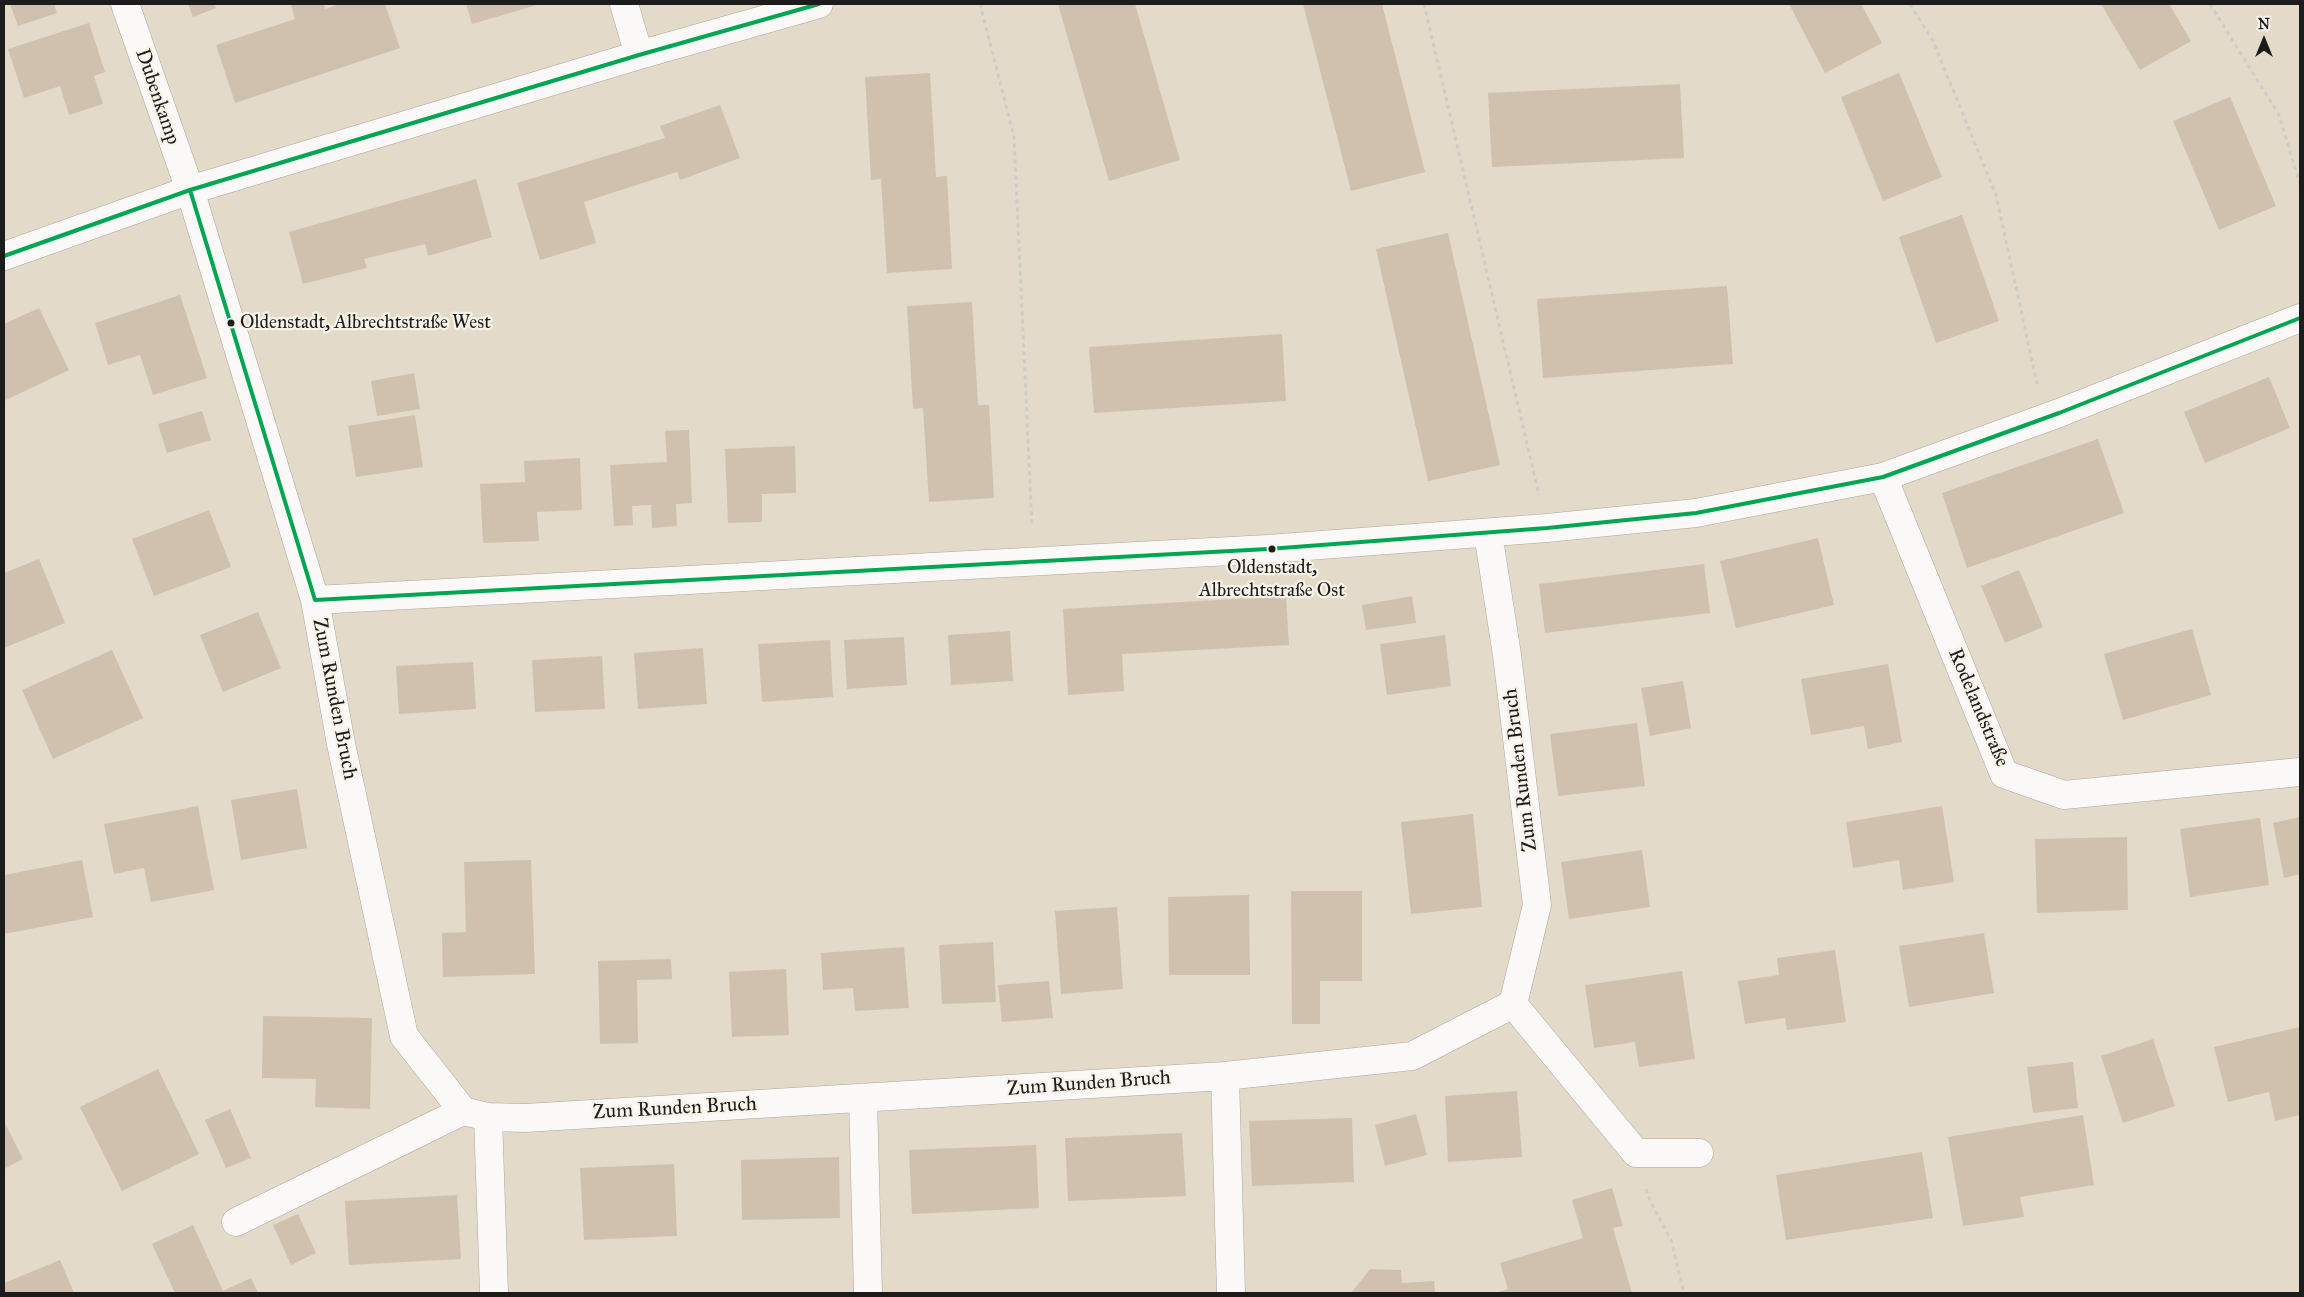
<!DOCTYPE html>
<html>
<head>
<meta charset="utf-8">
<style>
	body { margin:0 }
	#map { position:relative; width:2304px; height:1297px; overflow:hidden; background:#e3dac9; font-family:"IM FELL Great Primer",serif }
	canvas { display:block }
	.frame { position:absolute; inset:0; border:5px solid #1c1c1c; pointer-events:none }
	.north { position:absolute; left:2239px; top:15px; width:50px; height:50px; -webkit-text-stroke:4px #f7f3e8; paint-order:stroke; rotate:0deg; font-size:14px; font-weight:700; line-height:20px; text-align:center; color:#1c1c1c }
	.north::after { content:''; display:block; margin:auto; width:18px; height:22px; background:#1c1c1c; clip-path:polygon(50% 0,100% 100%,50% 72%,0 100%) }
</style>
</head>
<body>
<div id="map">
<canvas width="2304" height="1297"></canvas>
<div class="frame"></div>
<div class="north">N</div>
</div>
<script>
const g = document.querySelector('canvas').getContext('2d');
g.lineJoin = 'round';
function fillPath(path, color) { g.fillStyle = color; g.fill(path, 'evenodd'); }
const poly = rows => new Path2D(rows.map(r => 'M' + r).join(''));
function trace(path, color, width, dash) { g.strokeStyle = color; g.lineWidth = width; g.lineCap = dash ? 'butt' : 'round'; g.setLineDash(dash || []); g.stroke(path); }
function label(font, color, halo, rows, align = 'center') {
  g.font = font + ' "IM FELL Great Primer",serif'; g.lineWidth = 4.5; g.setLineDash([]); g.textBaseline = 'middle'; g.strokeStyle = halo; g.fillStyle = color; for (const [text, x, y, turn = 0] of rows) {
    g.save(); g.translate(x, y); g.rotate((+turn || 0) * Math.PI / 180); g.textAlign = isNaN(turn) ? turn : align; if (halo) g.strokeText(text, 0, 0); g.fillText(text, 0, 0); g.restore();
  }
}
fillPath(poly([
	[10,4,54,4,57,13,18,26],
	[188,4,214,4,216,8,193,17],
	[291,4,324,4,325,9,340,4,385,4,400,48,235,103,216,45,295,19],
	[466,4,540,4,472,24],
	[1058,4,1135,4,1180,160,1109,181],
	[1303,4,1382,4,1425,172,1351,191],
	[1789,4,1861,4,1882,43,1825,73],
	[2101,4,2169,4,2191,41,2140,70],
	[89,23,105,72,94,76,103,104,69,115,60,86,24,98,8,49],
	[930,73,936,177,947,176,952,269,887,273,881,179,871,180,865,77],
	[1899,73,1942,177,1883,201,1841,97],
	[1680,84,1684,158,1492,167,1488,93],
	[2230,97,2276,206,2219,230,2173,121],
	[720,105,740,158,680,180,677,172,584,202,596,243,540,260,517,183,665,138,660,126],
	[476,179,492,237,428,256,425,244,364,259,367,268,303,284,289,232],
	[1962,215,1999,321,1936,343,1899,237],
	[1448,233,1500,465,1428,481,1376,249],
	[1727,286,1733,364,1543,378,1537,299],
	[180,295,207,378,153,395,140,355,108,365,95,323],
	[972,302,978,405,989,405,994,498,929,502,923,408,913,409,907,306],
	[39,308,69,370,4,401,4,324],
	[1282,334,1286,401,1094,413,1089,347],
	[414,373,420,409,377,416,371,381],
	[2269,377,2290,428,2205,463,2184,412],
	[202,411,211,440,167,453,158,424],
	[415,415,423,467,356,477,348,426],
	[689,430,692,503,676,504,677,526,652,528,651,505,632,506,633,525,614,526,610,465,667,462,665,431],
	[2098,439,2124,513,1967,568,1942,493],
	[795,446,796,493,762,494,762,522,728,523,725,449],
	[580,458,582,510,537,512,539,541,483,543,480,484,525,482,524,461],
	[209,510,231,567,154,596,132,539],
	[1818,538,1834,605,1736,628,1720,561],
	[39,559,65,623,4,648,4,573],
	[1704,564,1710,613,1545,633,1539,584],
	[2019,570,2043,627,2005,643,1981,586],
	[1286,596,1289,645,1122,654,1124,691,1068,695,1063,609],
	[1412,596,1416,623,1366,630,1362,605],
	[258,612,281,668,223,692,200,635],
	[2192,629,2211,695,2123,720,2104,654],
	[1010,631,1013,681,951,685,948,635],
	[1445,635,1451,686,1387,695,1380,644],
	[904,637,907,685,847,689,844,640],
	[830,640,833,697,762,702,758,644],
	[703,648,707,704,638,709,634,653],
	[112,650,143,718,53,759,22,690],
	[602,656,605,709,535,712,532,660],
	[473,662,476,709,399,714,396,666],
	[1888,664,1902,742,1868,749,1864,726,1811,735,1801,679],
	[1683,681,1691,728,1650,736,1641,688],
	[1637,723,1645,786,1558,796,1550,734],
	[297,789,307,848,241,860,231,800],
	[198,806,214,890,151,902,144,868,114,874,104,824],
	[1942,806,1954,882,1903,890,1899,860,1853,868,1846,822],
	[1473,814,1482,907,1411,914,1401,822],
	[2300,817,2300,874,2284,878,2273,823],
	[2260,818,2269,885,2190,897,2180,829],
	[2127,837,2128,910,2037,913,2035,839],
	[1642,850,1650,907,1569,919,1561,862],
	[82,860,93,917,4,934,4,875],
	[531,860,535,974,443,977,442,933,466,932,464,862],
	[1291,891,1362,891,1362,981,1320,981,1320,1024,1292,1024],
	[1249,895,1250,975,1169,975,1168,897],
	[1117,907,1123,989,1061,994,1055,911],
	[1984,933,1994,993,1909,1007,1899,946],
	[993,942,996,1002,942,1004,939,945],
	[904,947,909,1008,855,1011,853,988,823,990,821,953],
	[1835,950,1846,1022,1787,1030,1785,1018,1745,1024,1738,981,1779,975,1777,958],
	[671,959,672,979,637,980,638,1043,600,1044,598,961],
	[786,969,789,1035,732,1037,729,972],
	[1682,971,1695,1059,1639,1067,1635,1042,1594,1048,1585,985],
	[1049,981,1053,1018,1002,1022,998,985],
	[263,1016,372,1018,370,1109,315,1107,316,1079,262,1078],
	[2300,1027,2300,1115,2275,1121,2269,1092,2228,1102,2214,1047],
	[2153,1039,2175,1106,2123,1123,2101,1056],
	[2073,1062,2078,1108,2033,1113,2027,1067],
	[158,1069,199,1154,122,1191,80,1107],
	[1517,1091,1522,1157,1448,1162,1445,1096],
	[230,1109,251,1158,226,1168,205,1120],
	[1416,1114,1427,1155,1385,1166,1375,1125],
	[2083,1115,2094,1185,2020,1197,2024,1217,1963,1226,1948,1137],
	[1352,1118,1354,1182,1252,1186,1249,1121],
	[4,1121,23,1159,4,1169],
	[1182,1133,1186,1196,1068,1201,1065,1138],
	[1036,1145,1039,1208,912,1214,909,1150],
	[1922,1152,1933,1218,1786,1240,1776,1175],
	[839,1157,840,1218,742,1220,741,1160],
	[674,1164,677,1236,584,1240,580,1168],
	[1612,1188,1623,1226,1613,1228,1632,1293,1495,1293,1508,1289,1500,1263,1583,1238,1572,1200],
	[457,1195,461,1259,349,1265,345,1201],
	[298,1214,316,1253,291,1265,273,1225],
	[193,1225,223,1291,251,1278,258,1293,175,1293,152,1244],
	[60,1260,74,1293,4,1293,4,1283],
	[1370,1269,1401,1270,1402,1283,1434,1281,1435,1293,1351,1293]
]), '#d0c1af');
const street = poly([
	[125,4,190,190,315,600,341,744,404,1036,463,1111,488,1117,525,1118,1225,1076,1412,1056,1513,1004,1537,905,1507,655,1488,533],
	[624,4,639,55],
	[4,256,190,190,639,55,819,4],
	[1883,477,2004,774,2064,795,2300,772],
	[315,600,1268,549,1547,528,1696,513,1883,477,2059,413,2300,318],
	[1513,1004,1636,1153,1699,1153],
	[1225,1076,1231,1293],
	[863,1098,868,1293],
	[488,1117,494,1293],
	[236,1222,463,1111]
]);
trace(street, '#aba59b', 29);
trace(poly([
	[980,4,1014,137,1032,526],
	[1424,4,1539,495],
	[1910,4,1933,41,1996,195,2037,384],
	[2210,4,2279,115,2300,184],
	[1646,1189,1650,1201,1671,1240,1684,1293]
]), '#cfccc8', 3, [4, 4]);
trace(street, '#fbf9f7', 28);
trace(poly([
	[190,190,315,600,1268,549,1547,528,1696,513,1883,477,2059,413,2300,318],
	[4,256,190,190,639,55,819,4]
]), '#00a651', 4);
for (const [x, y, r, color] of [
	[231,323,4.5,"#1c1c1c"],
	[1272,549,4.5,"#1c1c1c"]
]) { const dot = new Path2D(); dot.arc(x, y, r, 0, 2 * Math.PI); g.fillStyle = color; g.fill(dot); trace(dot, '#f7f3e8', 2); }
label('19px', '#1c1c1c', '#f7f3e8', [
	["Oldenstadt, Albrechtstraße West",240,323],
	["Oldenstadt,",1272,568,"center"],
	["Albrechtstraße Ost",1272,591,"center"]
], 'left');
label('20px', '#1c1c1c', '#f7f3e8', [
	["Dubenkamp",157,97,71],
	["Zum Runden Bruch",334,699,79],
	["Rodelandstraße",1978,708,67],
	["Zum Runden Bruch",1521,770,-97],
	["Zum Runden Bruch",1089,1084,-4],
	["Zum Runden Bruch",675,1109,-3]
]);
</script>
</body>
</html>
